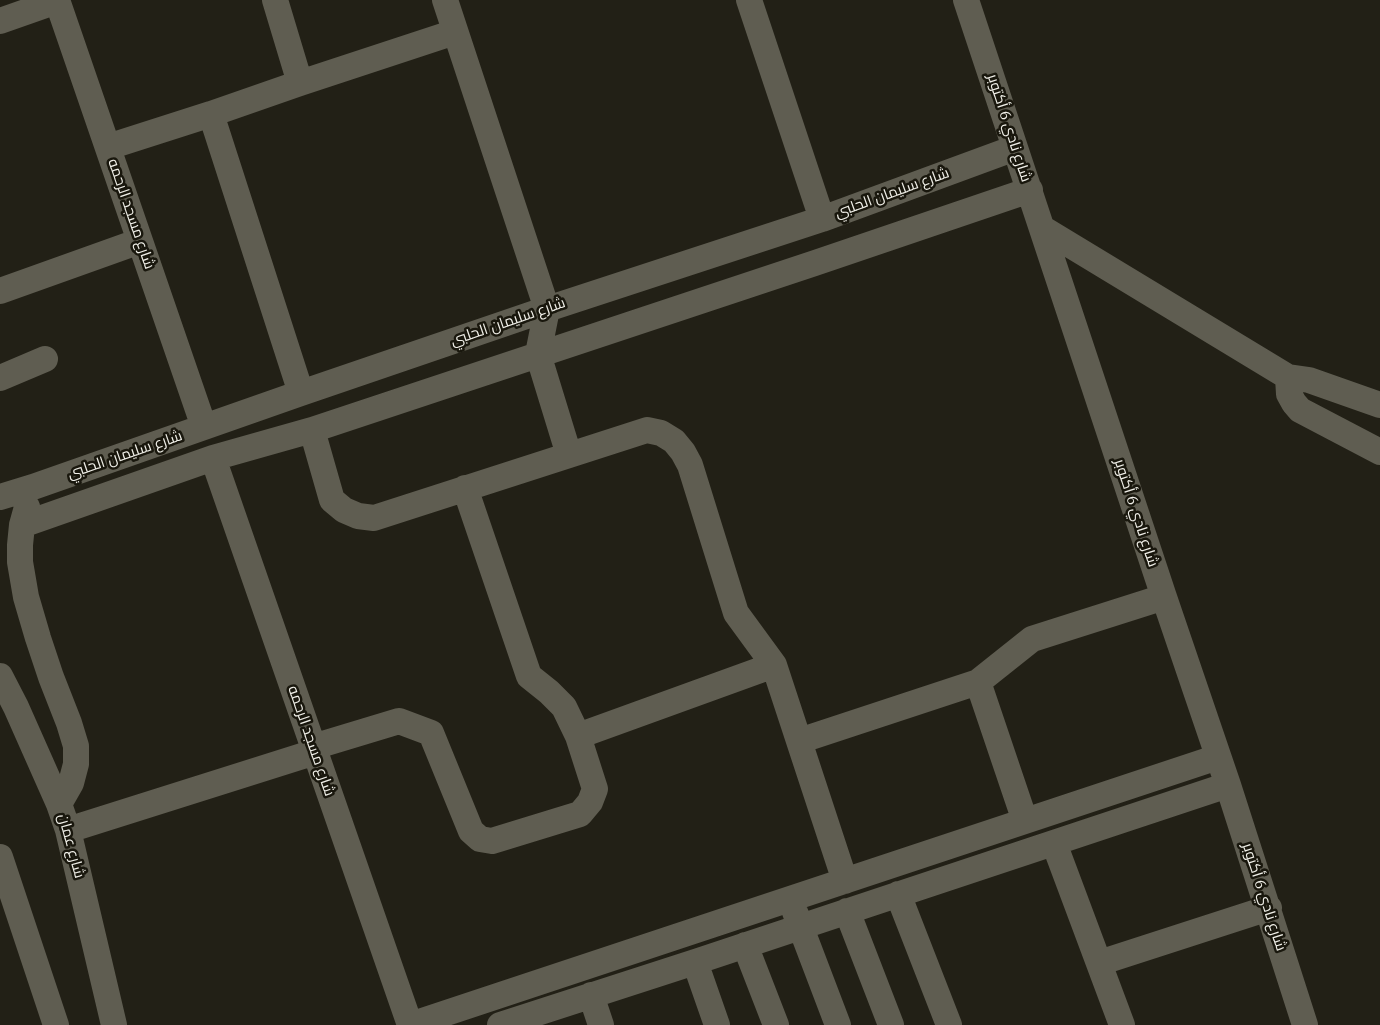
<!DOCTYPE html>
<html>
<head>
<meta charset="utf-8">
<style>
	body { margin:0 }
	canvas { display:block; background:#222016 }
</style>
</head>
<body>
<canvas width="1380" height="1025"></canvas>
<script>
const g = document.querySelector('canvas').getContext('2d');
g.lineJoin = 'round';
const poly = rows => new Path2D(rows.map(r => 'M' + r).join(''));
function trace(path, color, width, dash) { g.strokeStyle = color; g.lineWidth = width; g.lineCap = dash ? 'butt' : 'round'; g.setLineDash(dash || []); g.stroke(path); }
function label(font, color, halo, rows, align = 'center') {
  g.font = font + ' "IBM Plex Serif",Cairo,serif'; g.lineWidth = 5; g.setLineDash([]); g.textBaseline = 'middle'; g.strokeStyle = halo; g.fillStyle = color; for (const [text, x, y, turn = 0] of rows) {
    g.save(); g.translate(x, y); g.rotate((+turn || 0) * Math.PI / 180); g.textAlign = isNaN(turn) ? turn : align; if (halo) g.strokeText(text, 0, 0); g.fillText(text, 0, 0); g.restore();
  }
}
trace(poly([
	[57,0,204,427],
	[275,0,300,83],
	[445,0,547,309,538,354,569,455],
	[749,0,822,219],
	[966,0,1164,597,1228,785,1305,1025],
	[0,21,57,1],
	[211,114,301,393],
	[108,147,211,114,300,83,455,32],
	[1042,228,1288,377,1309,380,1380,405],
	[0,291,140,241],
	[1288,377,1289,394,1294,403,1300,410,1380,452],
	[0,378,45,359],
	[312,430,332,500,344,510,358,516,374,518,647,430,661,433,674,441,683,452,690,465,736,613,774,665,845,881],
	[213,458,410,1025],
	[0,497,33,487,301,393,547,309,822,219,1015,148],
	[27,507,22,525,20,545,20,562,26,597,38,638,51,677,69,723,76,746,76,764,71,783,59,804],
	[22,525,213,458,312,430,815,263,1030,190],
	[0,676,16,707,59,804,68,830,114,1025],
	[978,682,1025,821],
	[578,736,774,665],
	[799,741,978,682,1032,639,1164,597],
	[313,747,399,721,431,733,471,831,480,839,492,841,580,814,590,802,595,789,578,736,564,707,549,692,529,676,465,488],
	[68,830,315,752],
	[1054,843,1122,1025],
	[0,857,56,1025],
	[898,894,949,1025],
	[847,911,891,1025],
	[795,912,838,1025],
	[745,945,776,1025],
	[695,962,717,1025],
	[1099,963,1269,908],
	[591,995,601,1025],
	[410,1025,1218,757],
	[500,1025,695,962,1228,785]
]), '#5f5d51', 26);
label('15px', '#f1f0e9', '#19170d', [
	["شارع نادي 6 أكتوبر",1009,128,72],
	["شارع سليمان الحلبي",892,193,-20],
	["شارع مسجد الرحمه",131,214,71],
	["شارع سليمان الحلبي",508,322,-19],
	["شارع سليمان الحلبي",125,455,-19],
	["شارع نادي 6 أكتوبر",1136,513,72],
	["شارع مسجد الرحمه",311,741,71],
	["شارع عمان",71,846,75],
	["شارع نادي 6 أكتوبر",1264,897,72]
]);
</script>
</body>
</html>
